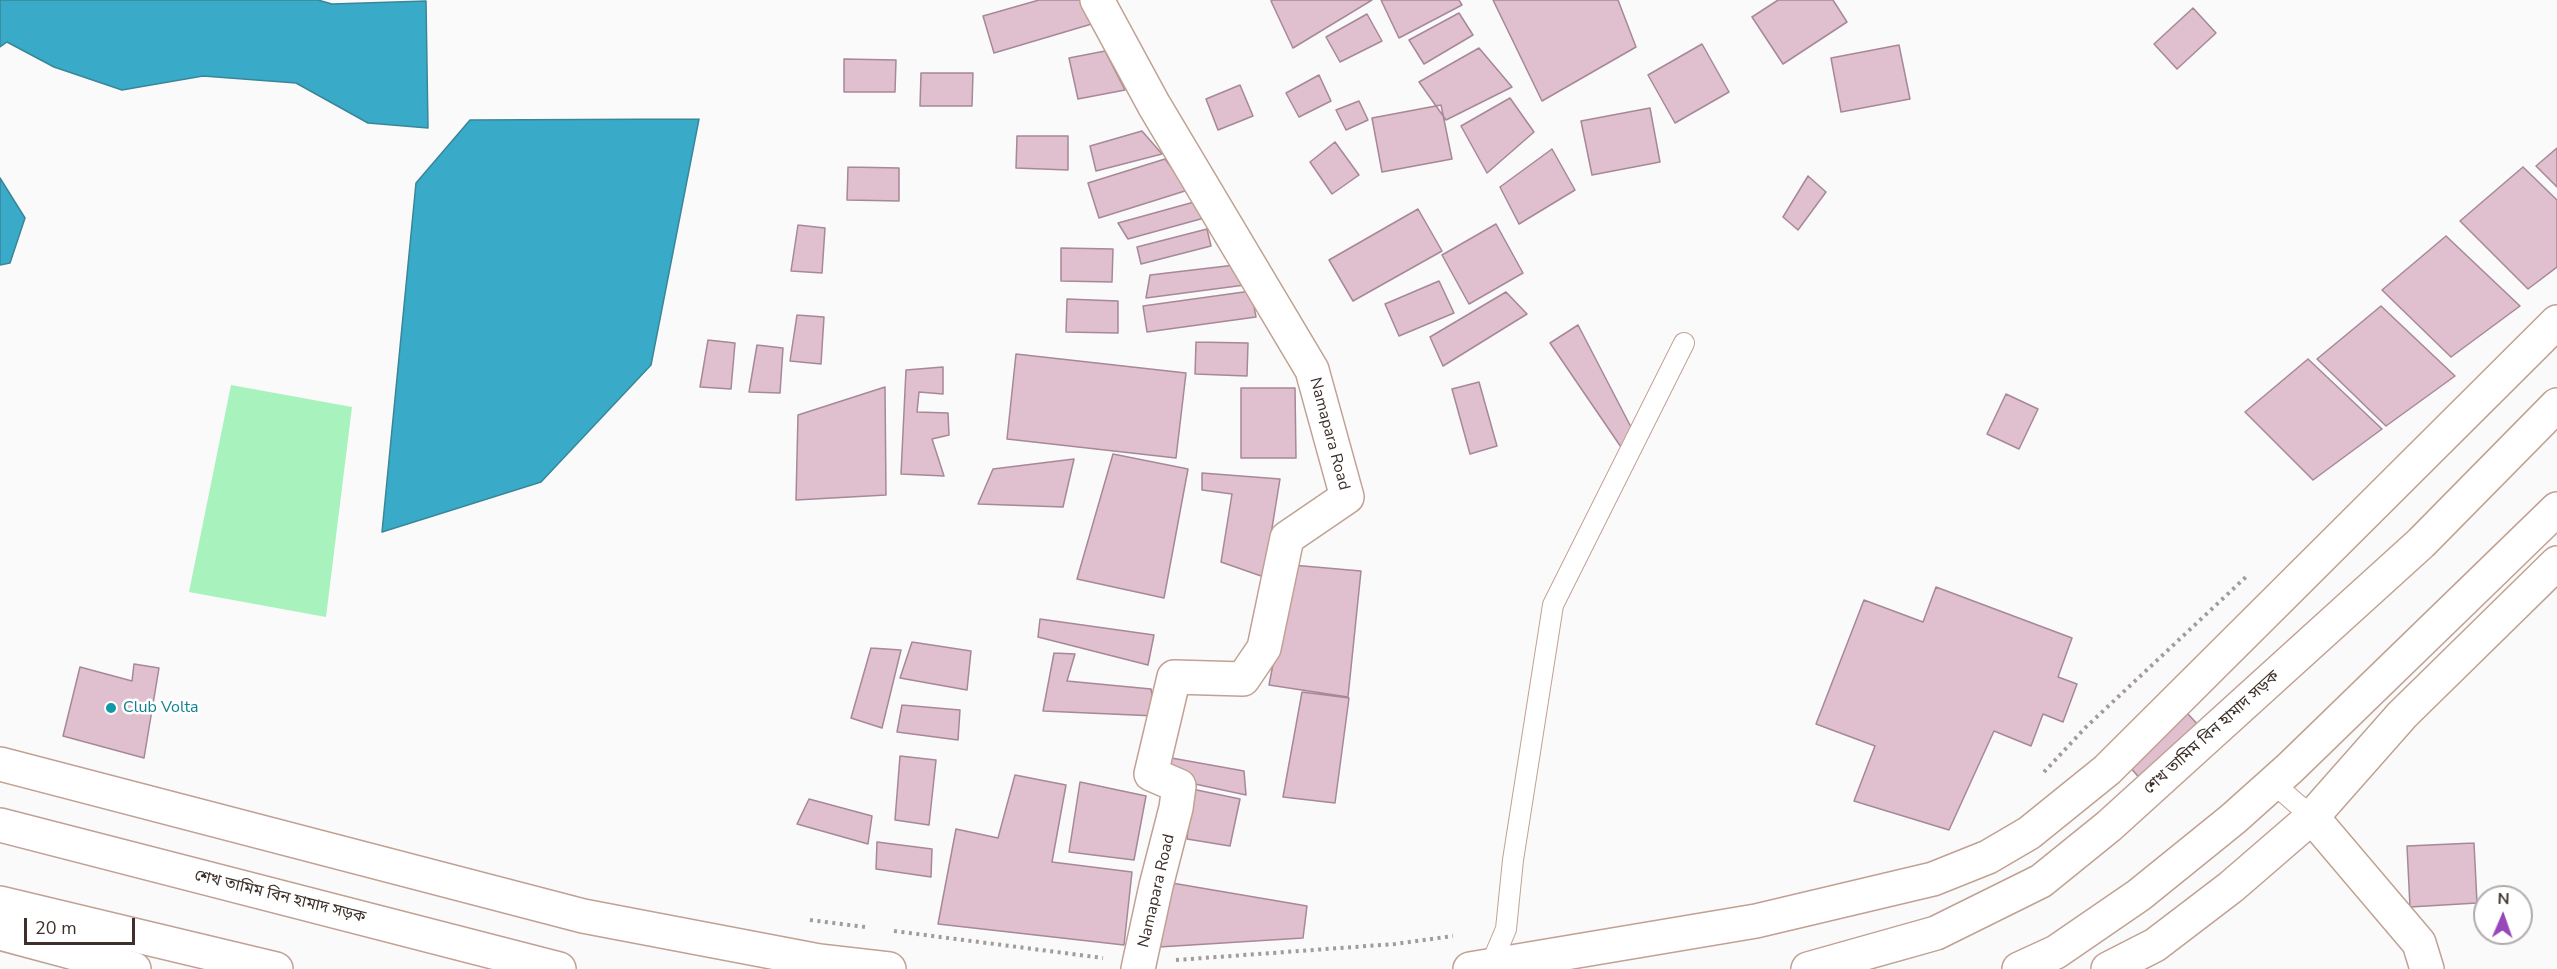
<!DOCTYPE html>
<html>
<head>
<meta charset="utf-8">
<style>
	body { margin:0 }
	#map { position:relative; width:2557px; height:969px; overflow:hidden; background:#fafafa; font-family:"Nunito Sans",sans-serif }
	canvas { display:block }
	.north { position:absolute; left:2473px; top:885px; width:60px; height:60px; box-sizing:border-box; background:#fff; border:2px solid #b1acaa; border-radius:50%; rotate:2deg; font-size:16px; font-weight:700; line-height:24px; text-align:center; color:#3d302a }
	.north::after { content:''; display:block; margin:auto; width:21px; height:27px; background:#9647b8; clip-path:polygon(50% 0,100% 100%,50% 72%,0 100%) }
	.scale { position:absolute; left:24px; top:918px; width:111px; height:27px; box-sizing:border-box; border:3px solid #3d302a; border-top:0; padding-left:8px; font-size:18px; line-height:21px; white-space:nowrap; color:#3d302a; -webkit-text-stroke:4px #fff; paint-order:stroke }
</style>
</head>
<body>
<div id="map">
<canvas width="2557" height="969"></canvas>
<div class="north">N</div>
<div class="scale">20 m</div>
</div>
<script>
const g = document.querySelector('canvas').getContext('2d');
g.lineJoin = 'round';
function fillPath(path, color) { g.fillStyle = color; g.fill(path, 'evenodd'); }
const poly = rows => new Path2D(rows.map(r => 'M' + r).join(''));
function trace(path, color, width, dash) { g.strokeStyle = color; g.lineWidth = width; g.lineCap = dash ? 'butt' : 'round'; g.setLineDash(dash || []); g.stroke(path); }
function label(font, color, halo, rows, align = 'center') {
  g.font = font + ' "Nunito Sans","Noto Sans Bengali",sans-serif'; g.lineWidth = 5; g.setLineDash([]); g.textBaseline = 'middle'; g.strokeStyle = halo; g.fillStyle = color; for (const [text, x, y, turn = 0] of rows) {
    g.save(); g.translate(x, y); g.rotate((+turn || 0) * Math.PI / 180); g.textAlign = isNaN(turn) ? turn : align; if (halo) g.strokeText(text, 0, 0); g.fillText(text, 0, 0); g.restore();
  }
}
fillPath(poly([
	[231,385,352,407,326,617,189,592]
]), '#a8f2bd');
const water = poly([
	[0,0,318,0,332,4,426,1,428,128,368,123,296,83,203,76,122,90,54,67,7,42,0,47,0,0],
	[699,119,651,365,541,482,382,532,416,183,470,120,699,119],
	[0,178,25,218,10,263,0,265,0,178]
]);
fillPath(water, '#39abc9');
trace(water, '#3a8699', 1.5);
const building = poly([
	[1039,0,1088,0,1095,23,994,53,983,16,1039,0],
	[1273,0,1372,0,1293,48,1271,1,1273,0],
	[1381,0,1459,0,1462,5,1399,38,1381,0],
	[1493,0,1618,0,1636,47,1542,101,1493,0],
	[1778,0,1833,0,1847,22,1783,64,1752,17,1778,0],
	[2193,8,2216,33,2177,69,2154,44,2193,8],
	[1459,13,1473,35,1424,64,1409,40,1459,13],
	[1367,14,1382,41,1340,62,1326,37,1367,14],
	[1702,44,1729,92,1675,123,1648,75,1702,44],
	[1899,45,1910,99,1841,112,1831,58,1899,45],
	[1479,48,1512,87,1446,120,1419,82,1479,48],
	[1105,51,1125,90,1078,99,1069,58,1105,51],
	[844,59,896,60,895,92,844,92,844,59],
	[921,73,973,73,972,106,920,106,921,73],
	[1319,75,1331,101,1299,117,1286,93,1319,75],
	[1240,85,1253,116,1218,130,1206,99,1240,85],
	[1510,98,1534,132,1487,173,1461,126,1510,98],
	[1359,101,1368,120,1346,130,1336,110,1359,101],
	[1441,105,1452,159,1382,172,1372,118,1441,105],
	[1650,108,1660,162,1592,175,1581,121,1650,108],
	[1142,131,1162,154,1096,171,1090,146,1142,131],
	[1017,136,1068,136,1068,170,1016,168,1017,136],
	[1335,142,1359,175,1332,194,1310,162,1335,142],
	[2557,148,2557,187,2536,166,2557,148],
	[1552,149,1575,190,1519,224,1500,187,1552,149],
	[1165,159,1188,190,1099,218,1088,183,1165,159],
	[848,167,899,168,899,201,847,200,848,167],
	[2523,167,2557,200,2557,267,2528,289,2460,221,2523,167],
	[1808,176,1826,192,1798,230,1783,217,1808,176],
	[1205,199,1215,215,1128,239,1118,223,1205,199],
	[1418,209,1442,251,1353,301,1329,260,1418,209],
	[1496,224,1523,273,1469,304,1442,255,1496,224],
	[798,225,825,228,822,273,791,271,798,225],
	[1207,229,1211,246,1141,264,1137,247,1207,229],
	[2446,236,2520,306,2451,357,2382,290,2446,236],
	[1061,248,1113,249,1112,282,1061,281,1061,248],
	[1235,265,1245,285,1146,298,1150,275,1235,265],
	[1439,281,1454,313,1399,336,1385,304,1439,281],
	[1251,291,1256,317,1147,332,1143,306,1251,291],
	[1506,292,1527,314,1443,366,1430,337,1506,292],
	[1067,299,1118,301,1118,333,1066,332,1067,299],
	[2381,306,2455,376,2386,426,2317,359,2381,306],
	[797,315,824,317,821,364,790,361,797,315],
	[1578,325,1632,429,1621,447,1550,343,1578,325],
	[708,340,735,343,731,389,700,387,708,340],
	[1196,342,1248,343,1247,376,1195,374,1196,342],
	[757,345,783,348,780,393,749,392,757,345],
	[1016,354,1186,373,1176,458,1007,439,1016,354],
	[2308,359,2382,429,2313,480,2245,412,2308,359],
	[943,367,943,394,919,392,917,412,948,413,949,435,932,439,944,476,901,474,906,370,943,367],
	[1479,382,1497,446,1470,454,1452,389,1479,382],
	[885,387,886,495,796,500,798,415,885,387],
	[1241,388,1295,388,1296,458,1241,458,1241,388],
	[2006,394,2038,409,2019,449,1987,434,2006,394],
	[1113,454,1188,469,1164,598,1077,579,1113,454],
	[1074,459,1063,507,978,504,993,469,1074,459],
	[1202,473,1280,479,1264,577,1221,562,1232,494,1202,490,1202,473],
	[1292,565,1361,571,1348,697,1269,685,1292,565],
	[1936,587,2072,638,2058,677,2077,684,2063,722,2043,714,2031,746,1994,731,1949,830,1854,801,1875,746,1816,724,1864,600,1923,622,1936,587],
	[1040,619,1154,635,1148,665,1038,637,1040,619],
	[912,642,971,651,967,690,900,678,912,642],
	[871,648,901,650,882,728,851,718,871,648],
	[1054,653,1075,654,1067,681,1151,689,1156,716,1043,711,1054,653],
	[134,664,159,668,144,758,63,736,80,667,132,681,134,664],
	[1302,692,1349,698,1335,803,1283,797,1302,692],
	[902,705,960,710,958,740,897,732,902,705],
	[2187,713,2202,729,2143,782,2129,766,2187,713],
	[900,756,936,760,929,825,895,820,900,756],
	[1166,757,1244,771,1246,795,1195,784,1166,766,1166,757],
	[1015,775,1066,785,1052,862,1132,872,1124,945,938,924,956,829,998,838,1015,775],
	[1080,782,1146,796,1134,860,1069,852,1080,782],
	[1192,789,1240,799,1230,846,1187,839,1192,789],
	[809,799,872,816,868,844,797,824,809,799],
	[877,842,932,849,931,877,876,869,877,842],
	[2474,843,2477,903,2410,907,2407,846,2474,843],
	[1166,882,1307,906,1303,938,1159,947,1166,882]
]);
fillPath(building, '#e0bfce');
trace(building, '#a78896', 1.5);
const lane = poly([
	[2273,783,2312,817],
	[1489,969,1506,929,1513,860,1553,605,1684,343]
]);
const street = poly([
	[1097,0,1154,105,1312,370,1347,497,1287,538,1264,648,1243,679,1174,677,1151,774,1179,786,1176,808,1156,886,1138,969],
	[2312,817,2419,943,2427,969]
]);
const secondary = poly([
	[0,764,583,916,819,961,889,969],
	[0,933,134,969],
	[1470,969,1756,921,1933,879,1988,857,2029,833,2107,770,2557,322],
	[2108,969,2155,945,2231,887,2312,817,2402,715,2557,563]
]);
const primary = poly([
	[0,825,559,969],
	[0,903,276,969],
	[1808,969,1936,933,2041,881,2109,826,2421,543,2557,405],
	[2019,969,2056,952,2139,895,2233,819,2290,768,2557,509]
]);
trace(lane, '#c1a193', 22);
trace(street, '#c1a193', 36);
trace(secondary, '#c1a193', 36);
trace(primary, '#c1a193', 36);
trace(poly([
	[2044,772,2086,727,2248,575],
	[810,920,865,927],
	[894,931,1103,958],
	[1176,960,1395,944,1453,936]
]), '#a29c99', 4, [3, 4.5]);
trace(lane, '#fff', 20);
trace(street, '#fff', 33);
trace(secondary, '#fff', 33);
trace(primary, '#fff', 33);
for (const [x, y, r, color] of [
	[111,708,6,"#0f9aa8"]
]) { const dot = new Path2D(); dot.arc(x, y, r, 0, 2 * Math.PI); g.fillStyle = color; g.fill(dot); trace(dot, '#fff', 2); }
label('16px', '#3d302a', '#fff', [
	["Namapara Road",1329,434,75],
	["শেখ তামিম বিন হামাদ সড়ক",2212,733,-42],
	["Namapara Road",1157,891,-77],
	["শেখ তামিম বিন হামাদ সড়ক",280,897,14]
]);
label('16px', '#0d838f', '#fff', [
	["Club Volta",123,708]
], 'left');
</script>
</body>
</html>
